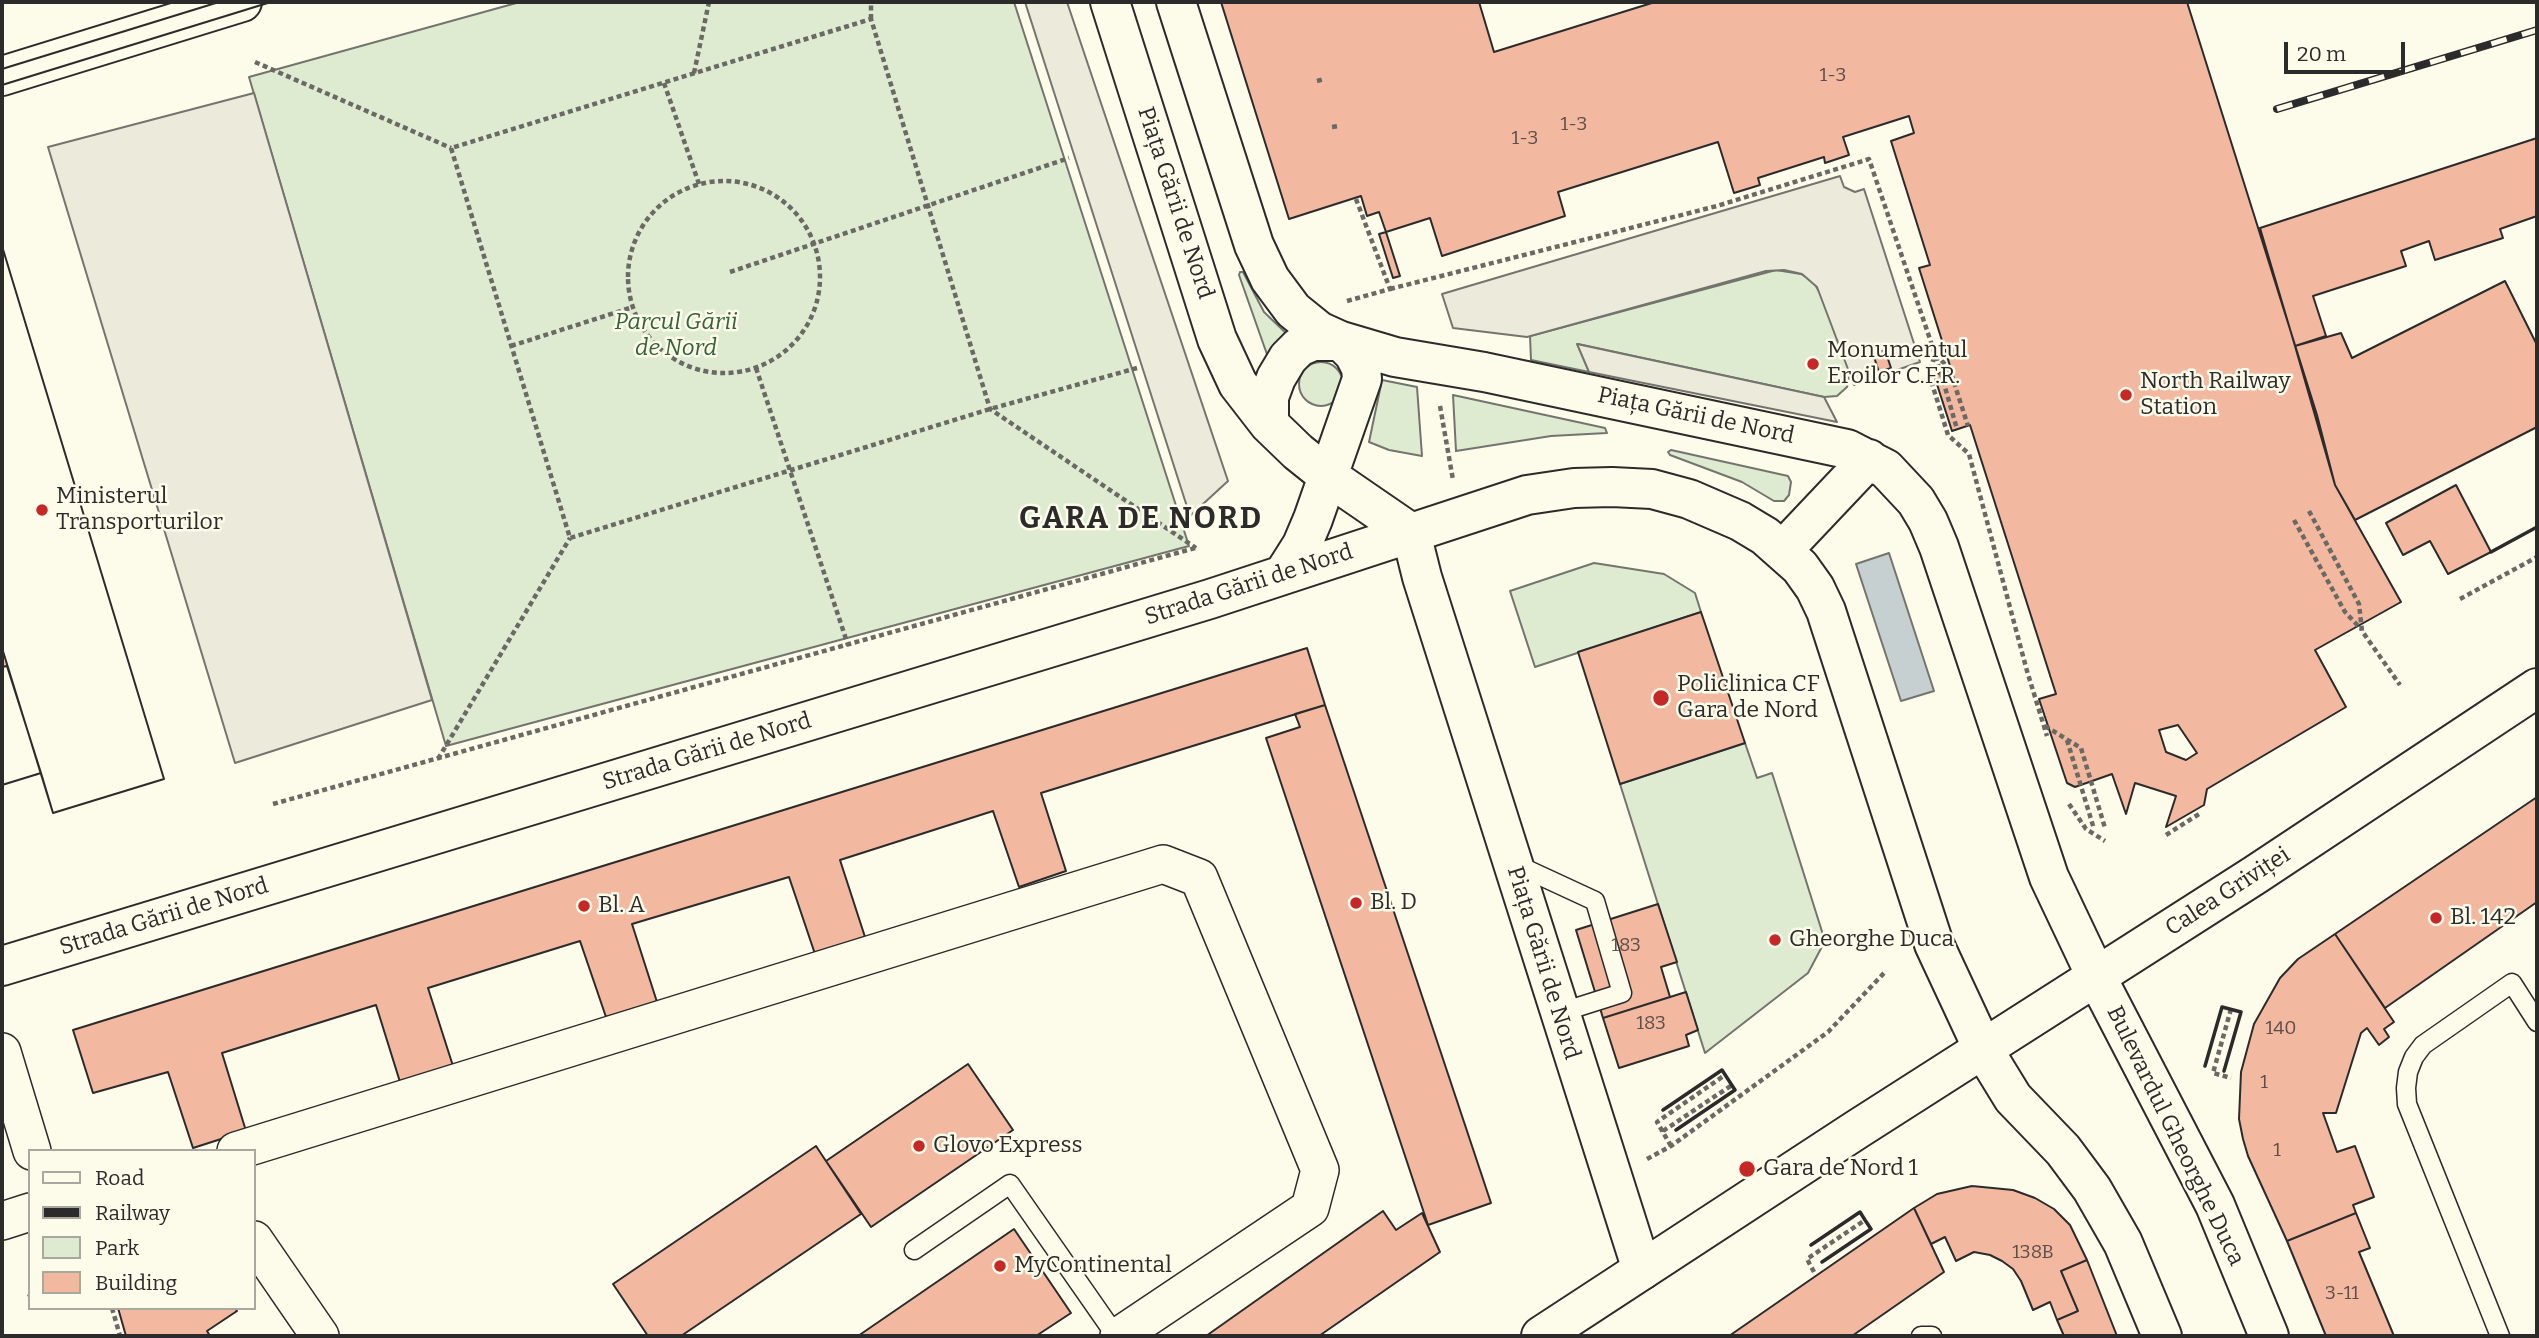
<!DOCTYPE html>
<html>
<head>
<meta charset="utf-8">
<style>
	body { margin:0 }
	#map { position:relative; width:2539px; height:1338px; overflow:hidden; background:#fdfbea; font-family:Bitter,serif }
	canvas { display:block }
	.frame { position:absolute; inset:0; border:4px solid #2b2b2b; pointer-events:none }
	.legend { position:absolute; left:28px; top:1149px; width:228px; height:161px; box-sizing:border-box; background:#fdfbea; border:2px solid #a9a89e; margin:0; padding:9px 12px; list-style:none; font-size:21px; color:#2b2b2b }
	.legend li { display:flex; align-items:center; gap:14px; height:35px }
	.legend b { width:35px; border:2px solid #a9a89e }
	.scale { position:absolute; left:2284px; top:42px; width:121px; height:32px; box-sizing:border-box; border:4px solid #2b2b2b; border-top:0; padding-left:9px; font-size:21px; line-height:24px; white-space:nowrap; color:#2b2b2b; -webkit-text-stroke:5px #fdfbea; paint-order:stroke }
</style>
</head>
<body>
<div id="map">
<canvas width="2539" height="1338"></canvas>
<div class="frame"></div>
<ul class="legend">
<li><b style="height:9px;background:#fdfbea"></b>Road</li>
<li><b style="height:9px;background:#2b2b2b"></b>Railway</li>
<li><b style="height:19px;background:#deebd1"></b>Park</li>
<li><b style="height:19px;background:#f2b8a0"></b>Building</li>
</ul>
<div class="scale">20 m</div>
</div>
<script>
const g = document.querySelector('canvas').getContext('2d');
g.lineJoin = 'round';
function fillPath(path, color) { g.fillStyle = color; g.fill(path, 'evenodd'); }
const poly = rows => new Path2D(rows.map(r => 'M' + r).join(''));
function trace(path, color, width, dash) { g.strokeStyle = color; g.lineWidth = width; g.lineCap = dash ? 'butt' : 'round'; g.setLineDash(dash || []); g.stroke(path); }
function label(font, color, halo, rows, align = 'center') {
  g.font = font + ' Bitter,serif'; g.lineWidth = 5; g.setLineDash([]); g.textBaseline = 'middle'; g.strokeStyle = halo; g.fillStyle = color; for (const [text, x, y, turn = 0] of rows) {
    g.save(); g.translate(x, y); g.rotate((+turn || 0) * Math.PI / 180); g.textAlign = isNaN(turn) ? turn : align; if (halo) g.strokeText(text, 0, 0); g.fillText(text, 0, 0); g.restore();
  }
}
const green = poly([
	[520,2,1014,2,1189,546,446,746,249,77,520,2],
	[1776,270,1801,274,1813,281,1821,295,1850,373,1847,387,1837,396,1824,397,1578,344,1589,372,1531,360,1530,336,1776,270],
	[1240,272,1243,272,1264,312,1289,336,1269,360,1239,275,1240,272],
	'1299 384a22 22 0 1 1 44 0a22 22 0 1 1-44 0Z',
	[1382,380,1417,387,1422,456,1389,450,1369,442,1382,380],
	[1453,395,1605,428,1607,433,1551,436,1456,451,1453,395],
	[1671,450,1788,476,1791,482,1789,495,1784,501,1774,501,1742,482,1670,455,1668,452,1671,450],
	[1594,563,1664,574,1695,593,1701,612,1535,667,1510,591,1594,563],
	[1745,743,1757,778,1772,773,1825,941,1808,973,1705,1053,1620,784,1745,743]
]);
fillPath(green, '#deebd1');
trace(green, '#74746e', 2);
const parking = poly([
	[1025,2,1067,2,1228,481,1190,516,1025,2],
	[254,93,432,700,235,763,48,147,254,93],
	[1840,176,1844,187,1855,192,1864,189,1920,362,1854,385,1817,287,1802,274,1784,270,1766,271,1527,337,1453,328,1442,294,1840,176],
	[1577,344,1824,397,1837,422,1589,372,1577,344]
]);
fillPath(parking, '#eceadb');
trace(parking, '#74746e', 2);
const water = poly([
	[1889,553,1934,691,1901,701,1856,564,1889,553]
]);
fillPath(water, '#c7d0d0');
trace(water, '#74746e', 2);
const building = poly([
	[1221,2,1479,2,1494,52,1655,2,2187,2,2317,415,2335,485,2401,602,2315,650,2346,707,2207,789,2204,805,2166,827,2176,796,2135,783,2126,814,2112,774,2075,787,2067,783,2039,699,2056,694,1970,425,1952,431,1934,375,1951,369,1919,268,1930,265,1891,141,1914,133,1909,116,1843,137,1849,155,1825,163,1824,157,1758,178,1760,185,1734,193,1718,142,1558,192,1565,216,1442,256,1430,218,1386,232,1379,212,1367,216,1361,196,1289,219,1221,2],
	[2178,725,2197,753,2186,760,2166,752,2159,730,2178,725],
	[2537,138,2537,216,2500,229,2503,238,2435,260,2429,241,2401,251,2406,266,2313,296,2326,336,2295,346,2260,228,2537,138],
	[1386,232,1400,276,1393,278,1379,234,1386,232],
	[2,246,164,779,53,813,41,773,2,785,2,246],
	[2,246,164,779,53,813,2,648,2,246],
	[2505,281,2537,345,2537,427,2355,520,2335,485,2295,346,2341,333,2352,358,2505,281],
	[1885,350,1891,368,1879,372,1873,354,1885,350],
	[2456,485,2491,552,2448,574,2430,541,2403,555,2386,523,2456,485],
	[1701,612,1745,743,1620,784,1578,652,1701,612],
	[1307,648,1325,705,1041,793,1066,871,1019,887,993,811,840,860,865,937,815,954,789,877,632,924,657,1002,606,1017,580,941,428,988,453,1066,400,1082,376,1005,222,1053,246,1131,193,1148,168,1072,93,1093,73,1030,1307,648],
	[7,666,41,773,2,785,2,667,7,666],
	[1325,705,1491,1203,1428,1225,1266,738,1300,727,1295,714,1325,705],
	[2537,797,2537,902,2385,1008,2335,934,2537,797],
	[1658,904,1677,962,1661,967,1670,997,1603,1018,1576,930,1658,904],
	[2335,934,2394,1022,2384,1029,2389,1037,2379,1045,2367,1028,2361,1033,2336,1113,2323,1113,2337,1152,2355,1146,2374,1197,2353,1205,2356,1213,2287,1241,2248,1156,2243,1139,2239,1119,2241,1072,2254,1024,2280,978,2298,959,2335,934],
	[1686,992,1698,1030,1686,1035,1689,1046,1619,1068,1603,1018,1686,992],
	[968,1064,1013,1130,871,1227,826,1161,968,1064],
	[816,1146,861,1214,681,1336,648,1336,613,1284,816,1146],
	[1972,1186,2013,1190,2035,1198,2054,1209,2070,1225,2087,1260,2061,1271,2078,1311,2057,1320,2050,1302,2033,1310,2021,1281,2013,1269,2002,1261,1990,1255,1974,1252,1956,1261,1945,1237,1931,1244,1914,1208,1937,1194,1972,1186],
	[1914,1208,1944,1272,1852,1336,1729,1336,1914,1208],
	[1383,1211,1396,1230,1422,1213,1440,1252,1319,1336,1206,1336,1383,1211],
	[2356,1213,2370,1248,2359,1252,2394,1336,2326,1336,2287,1241,2356,1213],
	[1014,1229,1071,1313,1036,1336,858,1336,1014,1229],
	[2087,1260,2117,1336,2064,1336,2057,1320,2078,1311,2061,1271,2087,1260],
	[118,1308,235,1308,237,1311,207,1331,210,1336,126,1336,118,1308]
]);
fillPath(building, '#f2b8a0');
trace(building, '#2b2b2b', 2);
const lane = poly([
	[1515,864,1595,901,1622,993,1559,1013],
	[914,1250,1010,1184,1116,1336],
	[1921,1336,1932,1336],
	[2500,1336,2407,1104,2406,1088,2408,1072,2414,1057,2423,1045,2512,983,2537,1022]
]);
const street = poly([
	[2,1052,32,1151],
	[236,1151,1163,864,1199,878,1320,1170,1310,1208,1119,1336],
	[2,1221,30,1212],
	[254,1240,320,1336]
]);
const secondary = poly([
	[1110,2,1217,339,1238,384,1269,424,1298,452,1328,476,1411,533,1422,577,1642,1270],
	[1176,2,1254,245,1270,279,1293,310,1319,331,1341,341,1395,357,1484,372,1847,449,1886,469,1916,501,1928,521,1939,547,2049,877,2096,976,2215,1205,2269,1336],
	[2,76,242,2],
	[1269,424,1269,397,1276,378,1288,358,1299,347,1313,341,1341,341,1354,354,1361,368,1362,379,1313,519,1302,545,1283,575],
	[1782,551,1869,459],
	[2,966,1210,599,1527,495,1574,488,1612,487,1652,489,1689,499,1740,521,1765,536,1800,567,1815,588,1826,611,1934,944,1983,1049,2013,1098,2063,1150,2092,1189,2123,1243,2162,1336]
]);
const primary = poly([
	[1541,1336,1856,1130,2255,875,2537,688]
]);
trace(lane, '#2b2b2b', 21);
trace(street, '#2b2b2b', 40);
trace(secondary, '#2b2b2b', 42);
trace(primary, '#2b2b2b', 42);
trace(poly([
	[871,19,871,2],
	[255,62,451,148],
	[694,73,709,2],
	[1317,81,1324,79],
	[664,83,699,184],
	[1332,127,1339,126],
	'628 277a96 96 0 1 1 192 0a96 96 0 1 1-192 0Z',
	[730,272,1069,158],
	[1390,289,1717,206,1869,159,1935,354,1929,374,1948,435,1969,454,2027,671,2047,736],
	[1347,301,1390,289,1356,199],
	[511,346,633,307],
	[1936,354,1950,370,1968,426],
	[1936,356,1957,429],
	[756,368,848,645],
	[1137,368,990,409,570,538,451,148,871,19,990,409,1196,548],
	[1440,406,1453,480],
	[2309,511,2359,604,2362,631,2400,685],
	[2294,520,2345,612,2361,629],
	[2460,599,2537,557],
	[2045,726,2081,748,2105,828],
	[2067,740,2094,829],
	[438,759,570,538],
	[273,804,1195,548],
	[2069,804,2086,829,2105,841],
	[2166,835,2199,814],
	[2231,1009,2213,1073,2231,1078],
	[1663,1131,1732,1085],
	[1671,1146,1657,1122,1725,1075],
	[1647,1159,1671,1146,1828,1032,1885,972],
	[1814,1272,1807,1259,1865,1220],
	[28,1297,30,1296],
	[112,1308,120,1336]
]), '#6a6964', 4.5, [5, 3.5]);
trace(lane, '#fdfbea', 18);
trace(street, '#fdfbea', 37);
trace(secondary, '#fdfbea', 38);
trace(primary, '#fdfbea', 38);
trace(poly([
	[2,69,219,2],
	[2,85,271,2]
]), '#2b2b2b', 2);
const rail = poly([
	[2277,109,2537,30]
]);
trace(rail, '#2b2b2b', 8);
trace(rail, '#fdfbea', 5, [16]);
trace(poly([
	[2491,552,2537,527],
	[2205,1066,2222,1007,2241,1012,2224,1071],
	[1663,1110,1722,1070,1735,1090,1676,1130],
	[1811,1245,1860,1212,1865,1220,1871,1229,1822,1262]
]), '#2b2b2b', 3.5);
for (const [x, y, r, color] of [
	[1813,364,7,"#c62828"],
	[2126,395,7,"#c62828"],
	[42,510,7,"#c62828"],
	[1661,698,9,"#c62828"],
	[1356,903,7,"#c62828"],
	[584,906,7,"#c62828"],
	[2436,918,7,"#c62828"],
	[1775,940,7,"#c62828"],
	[919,1146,7,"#c62828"],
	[1747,1169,9,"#c62828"],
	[1000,1266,7,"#c62828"]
]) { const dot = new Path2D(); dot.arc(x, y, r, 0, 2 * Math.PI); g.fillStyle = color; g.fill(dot); trace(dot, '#fdfbea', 2.5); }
label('19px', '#5d4e48', null, [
	["1-3",1833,76],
	["1-3",1574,125],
	["1-3",1525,139],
	["183",1626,946],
	["183",1651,1024],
	["140",2281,1029],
	["1",2264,1083],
	["1",2277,1151],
	["138B",2033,1253],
	["3-11",2342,1294]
]);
label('23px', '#2b2b2b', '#fdfbea', [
	["Piața Gării de Nord",1175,203,72],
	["Piața Gării de Nord",1696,416,12],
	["Strada Gării de Nord",1249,585,-18],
	["Strada Gării de Nord",707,752,-17],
	["Calea Griviței",2228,892,-33],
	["Strada Gării de Nord",164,917,-17],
	["Piața Gării de Nord",1543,963,73],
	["Bulevardul Gheorghe Duca",2175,1136,64]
]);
label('italic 23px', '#34623c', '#fdfbea', [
	["Parcul Gării",676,323],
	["de Nord",676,349]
]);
label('23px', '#2b2b2b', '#fdfbea', [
	["Monumentul",1827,351],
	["Eroilor C.F.R.",1827,377],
	["North Railway",2140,382],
	["Station",2140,408],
	["Ministerul",56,497],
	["Transporturilor",56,523],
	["Policlinica CF",1677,685],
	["Gara de Nord",1677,711],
	["Bl. D",1370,903],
	["Bl. A",598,906],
	["Bl. 142",2450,918],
	["Gheorghe Duca",1789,940],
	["Glovo Express",933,1146],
	["Gara de Nord 1",1763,1169],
	["MyContinental",1014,1266]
], 'left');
g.letterSpacing = '2px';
label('bold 30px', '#2b2b2b', '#fdfbea', [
	["GARA DE NORD",1141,520]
]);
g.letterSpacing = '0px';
</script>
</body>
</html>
